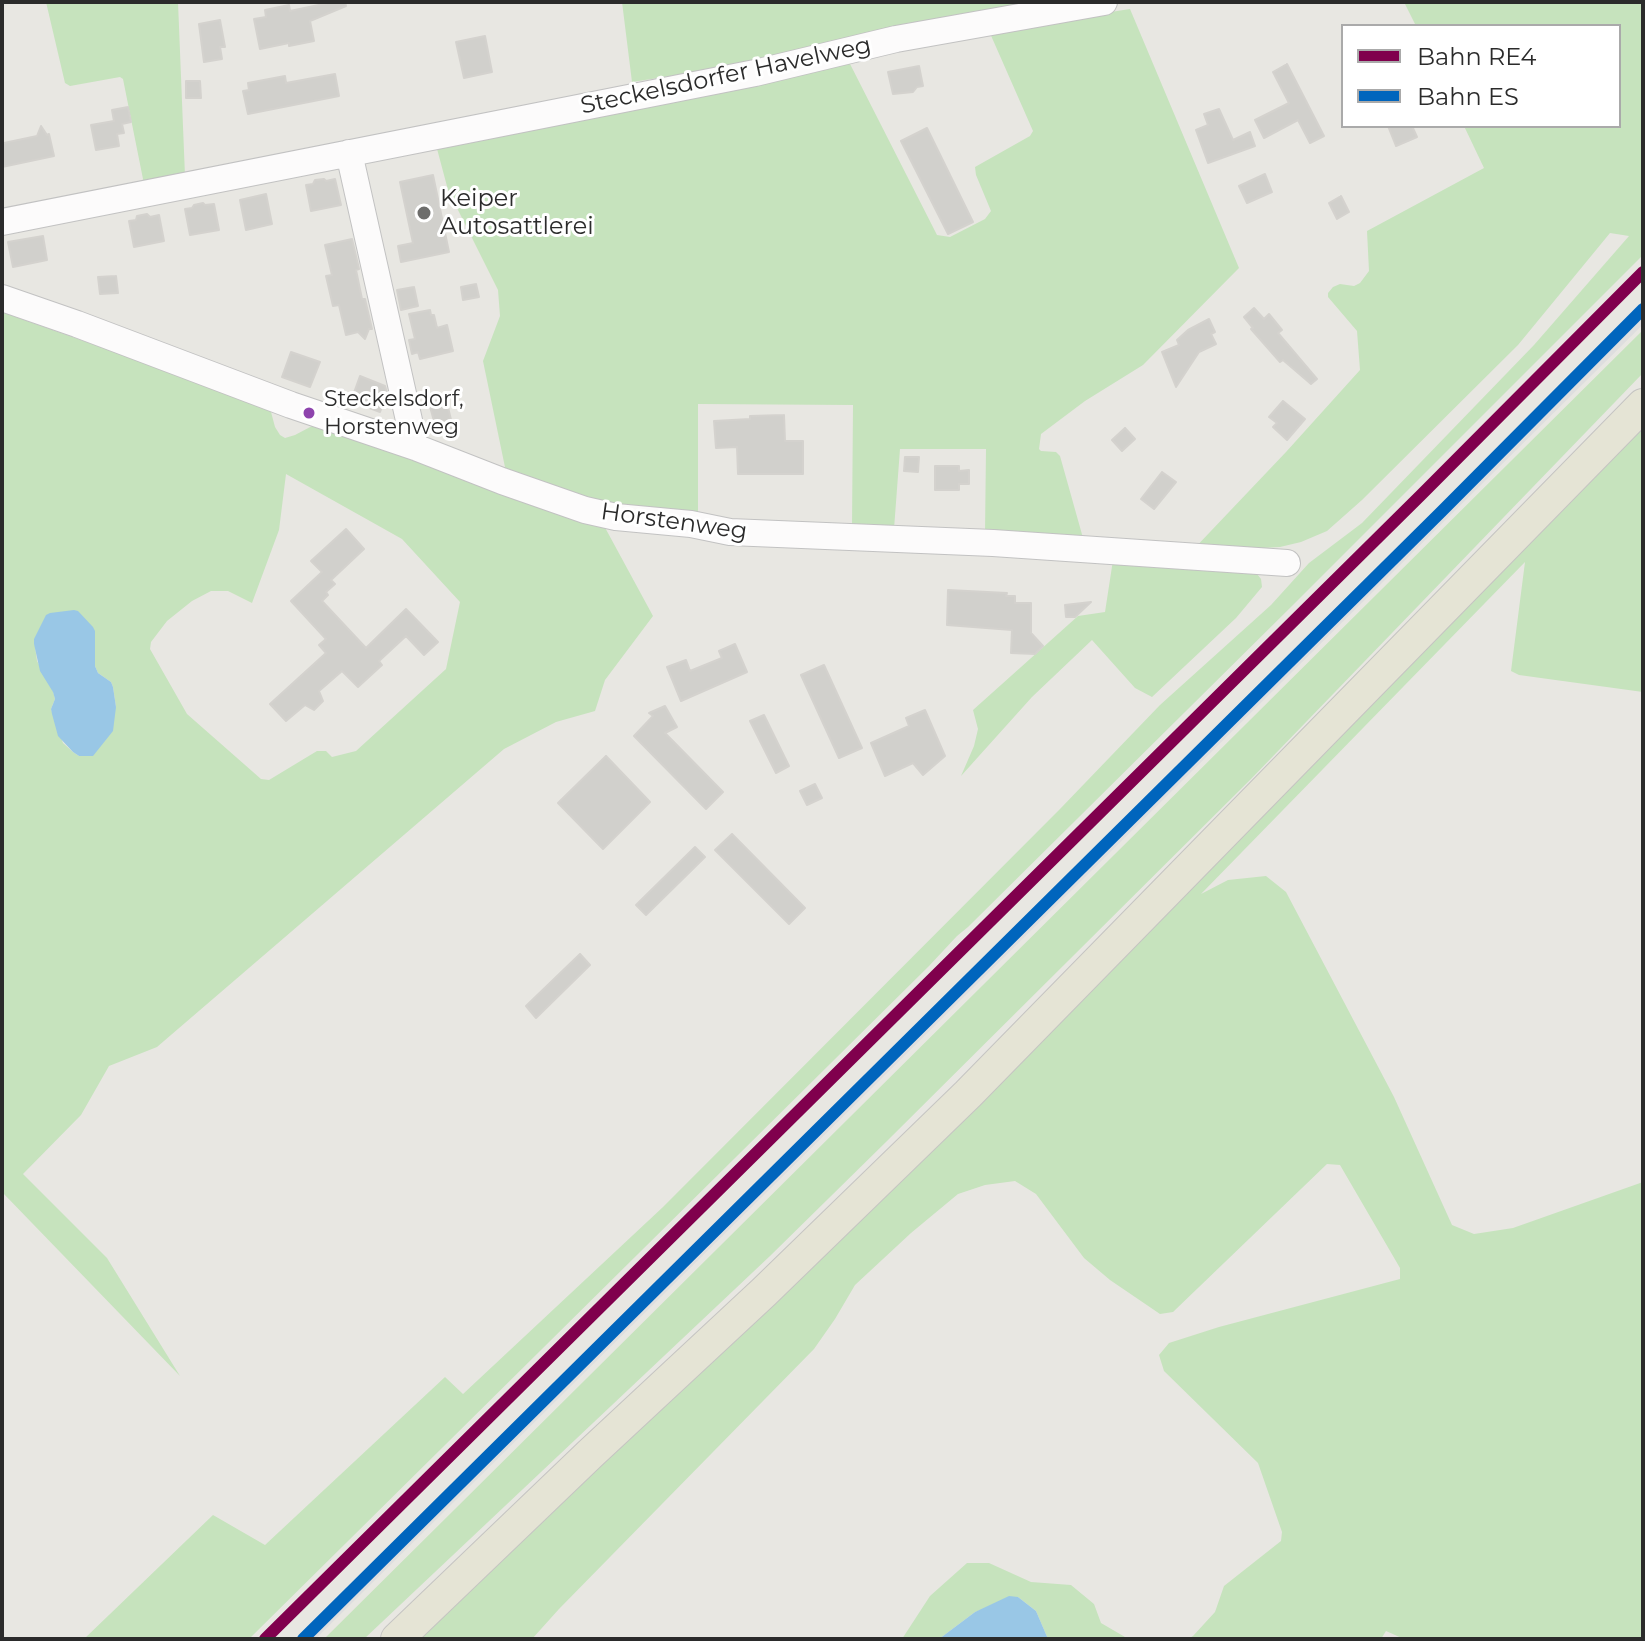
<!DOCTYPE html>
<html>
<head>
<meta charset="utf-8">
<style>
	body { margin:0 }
	#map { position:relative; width:1645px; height:1641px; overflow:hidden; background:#e8e7e2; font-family:Montserrat,sans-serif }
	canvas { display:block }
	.frame { position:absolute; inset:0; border:4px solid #2b2b2b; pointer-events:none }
	.legend { position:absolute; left:1341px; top:24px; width:280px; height:104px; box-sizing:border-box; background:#fff; border:2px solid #aaa; margin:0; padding:10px 14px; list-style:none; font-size:24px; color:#2b2b2b }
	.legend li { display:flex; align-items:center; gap:16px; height:40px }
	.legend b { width:40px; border:2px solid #aaa }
</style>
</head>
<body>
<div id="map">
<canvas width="1645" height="1641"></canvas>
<div class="frame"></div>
<ul class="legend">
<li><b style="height:10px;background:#80004d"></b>Bahn RE4</li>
<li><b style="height:10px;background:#0065bd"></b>Bahn ES</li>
</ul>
</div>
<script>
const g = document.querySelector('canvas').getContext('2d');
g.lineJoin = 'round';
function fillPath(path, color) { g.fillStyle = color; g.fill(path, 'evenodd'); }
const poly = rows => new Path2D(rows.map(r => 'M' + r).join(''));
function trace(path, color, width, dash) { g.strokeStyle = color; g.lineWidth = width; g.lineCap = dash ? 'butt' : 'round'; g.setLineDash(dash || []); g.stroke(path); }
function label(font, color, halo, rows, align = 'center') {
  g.font = font + ' Montserrat,sans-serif'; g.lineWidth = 6; g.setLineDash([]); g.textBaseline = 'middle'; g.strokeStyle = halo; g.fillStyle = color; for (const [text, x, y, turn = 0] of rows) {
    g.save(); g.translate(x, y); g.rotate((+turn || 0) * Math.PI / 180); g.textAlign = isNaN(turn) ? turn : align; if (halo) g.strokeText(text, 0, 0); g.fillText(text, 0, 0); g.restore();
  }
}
fillPath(poly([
	[46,2,178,2,185,176,144,184,123,79,120,77,70,86,65,83],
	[622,2,1045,2,774,60,632,82],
	[1404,2,1643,2,1643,255,1293,605,968,927,957,936,929,966,249,1639,84,1639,213,1515,265,1545,445,1377,463,1394,663,1207,1060,809,1160,705,1271,605,1309,563,1362,523,1534,345,1629,236,1610,233,1518,345,1362,500,1327,531,1301,542,1280,547,1191,552,1286,452,1360,370,1357,331,1328,297,1328,293,1333,287,1340,284,1354,286,1360,283,1369,271,1367,231,1484,168,1464,126,1619,126,1619,26,1416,26],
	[1130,9,1239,268,1143,365,1085,401,1041,434,1039,449,1041,451,1056,452,1060,456,1083,538,985,533,986,449,900,449,894,529,852,527,853,405,698,404,698,519,589,500,506,472,483,361,500,316,498,290,448,190,436,145,848,60,937,235,950,237,985,219,991,211,976,175,975,167,1030,136,1033,131,989,31],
	[2,312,264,405,271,412,275,427,280,435,285,438,295,435,314,425,602,522,653,616,605,680,595,711,556,722,504,749,157,1047,109,1066,81,1115,23,1174,107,1258,180,1376,2,1192],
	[286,474,402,539,460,602,446,669,356,751,332,757,326,751,317,751,269,780,261,779,187,714,150,649,151,642,167,621,192,601,211,591,228,591,252,603,279,530],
	[95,631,95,666,98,673,111,682,113,687,116,707,79,756,73,752,63,743,51,709,55,699,53,691,37,661,34,639],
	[1643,330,1643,373,1251,779,887,1141,770,1256,364,1639,324,1639],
	[1643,420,1643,692,1519,675,1511,671,1525,562,1201,894,1228,880,1266,876,1286,892,1394,1097,1452,1225,1474,1234,1513,1228,1643,1182,1643,1639,1404,1639,1386,1631,1381,1639,1188,1639,1193,1636,1215,1612,1224,1586,1281,1541,1282,1532,1258,1463,1164,1371,1159,1355,1169,1343,1219,1327,1400,1279,1400,1268,1340,1165,1327,1164,1173,1312,1160,1314,1110,1280,1084,1258,1036,1194,1015,1181,985,1185,958,1194,911,1233,855,1285,835,1319,814,1349,559,1609,532,1639,421,1639],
	[1113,560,1257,574,1261,579,1262,587,1236,618,1152,697,1135,688,1092,640,1032,697,961,776,974,746,978,729,973,710,1078,616,1105,612],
	[967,1563,989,1563,1031,1582,1071,1585,1094,1604,1101,1623,1125,1637,1144,1639,1048,1639,1036,1611,1018,1597,975,1612,939,1639,902,1639,930,1596]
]), '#c6e3bd');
fillPath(poly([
	[74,610,78,611,93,627,95,631,95,666,98,673,111,682,113,687,116,707,113,731,93,756,79,756,73,752,58,736,52,714,51,709,55,699,53,692,40,671,34,644,34,639,46,615,50,613],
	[1009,1596,1018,1597,1036,1611,1048,1639,939,1639,975,1612]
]), '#99c7e6');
const building = poly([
	[333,2,345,2,346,6,310,21,314,41,289,46,289,43,260,49,254,19,266,17,265,10,289,5,290,11,333,2],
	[220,20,225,47,220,47,222,59,204,62,199,24,220,20],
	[485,36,492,72,464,78,456,42,485,36],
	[1287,64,1324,136,1310,143,1298,120,1264,138,1255,120,1289,103,1273,72,1287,64],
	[919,66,923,86,917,87,913,92,893,94,888,72,919,66],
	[335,74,339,96,248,114,243,91,249,90,248,83,285,76,286,83,335,74],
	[186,81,200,81,201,98,186,98,186,81],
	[128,107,131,122,122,124,124,133,117,134,119,146,96,150,91,125,114,121,112,110,128,107],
	[1219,109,1233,140,1250,132,1255,146,1208,163,1196,130,1208,125,1204,114,1219,109],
	[41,126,47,135,49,134,54,156,2,167,2,146,4,143,37,136,41,126],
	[1388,126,1412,126,1417,137,1396,146,1388,126],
	[927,128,973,222,948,234,901,141,927,128],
	[1265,174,1272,192,1247,203,1239,186,1265,174],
	[433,175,449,252,401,262,398,246,413,243,400,182,433,175],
	[324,179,326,181,335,179,341,205,311,211,306,185,313,184,315,180,324,179],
	[266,194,272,224,246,230,240,200,266,194],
	[1341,196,1349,212,1337,219,1329,203,1341,196],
	[203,203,205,205,214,204,219,230,190,235,185,209,192,208,194,205,203,203],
	[147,214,150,217,159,215,164,241,134,247,129,221,136,220,137,216,147,214],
	[43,236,47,260,13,267,8,242,43,236],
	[352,239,359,269,356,270,362,299,365,299,372,329,369,329,365,339,358,332,346,335,339,305,333,306,326,276,332,275,325,245,352,239],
	[116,276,118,293,100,294,98,277,116,276],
	[476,284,479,297,463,300,461,287,476,284],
	[414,287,418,306,401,310,397,290,414,287],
	[1254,308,1264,319,1269,314,1282,330,1278,333,1317,379,1311,384,1283,360,1280,362,1251,329,1253,328,1244,317,1254,308],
	[430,310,431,315,434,315,437,328,447,325,453,351,420,359,418,352,412,354,409,340,415,339,409,314,430,310],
	[1209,319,1215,332,1211,334,1216,344,1199,352,1176,387,1162,352,1179,345,1177,340,1188,330,1209,319],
	[291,352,320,362,310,387,282,377,291,352],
	[360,376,385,386,387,393,380,412,351,401,360,376],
	[446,399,453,428,437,432,429,403,446,399],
	[1283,401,1305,419,1287,440,1273,427,1277,423,1269,417,1283,401],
	[784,415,785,441,803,441,803,474,738,474,737,447,716,448,714,421,750,419,750,416,784,415],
	[1125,428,1135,439,1122,451,1112,440,1125,428],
	[905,457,919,457,918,472,904,471,905,457],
	[935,466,959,466,959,471,969,470,969,484,959,484,959,490,935,490,935,466],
	[1162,472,1176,482,1154,509,1141,499,1162,472],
	[346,529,364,549,331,580,335,584,326,592,328,595,322,601,366,648,406,609,438,642,424,655,406,636,379,661,382,665,358,687,342,671,319,691,323,701,314,710,305,705,286,721,270,704,326,653,319,645,326,639,291,601,322,572,311,561,346,529],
	[948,590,1007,593,1006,596,1015,596,1015,603,1031,603,1031,633,1043,646,1035,654,1011,653,1012,630,947,625,948,590],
	[1091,602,1075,617,1066,617,1065,605,1091,602],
	[735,644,747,672,681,701,667,667,686,660,690,671,722,658,719,651,735,644],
	[824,665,862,748,839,758,801,675,824,665],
	[665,706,677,727,665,733,723,792,706,809,634,736,653,716,649,713,665,706],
	[925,710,945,756,923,775,913,763,885,776,871,743,909,726,906,718,925,710],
	[764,715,789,766,776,773,750,721,764,715],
	[606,756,650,802,603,849,558,803,606,756],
	[815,784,822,798,807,805,800,791,815,784],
	[732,834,805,908,789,924,715,850,732,834],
	[695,847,705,857,646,915,636,905,695,847],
	[580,954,590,965,536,1018,526,1006,580,954]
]);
fillPath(building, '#d1d0cc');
trace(building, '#d4d2ce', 2);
const minor = poly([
	[349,153,415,447],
	[2,222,755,73,896,39,1104,2],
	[2,298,77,324,291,405,415,447,502,481,585,510,616,517,691,524,730,532,993,543,1287,563]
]);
const major = poly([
	[397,1639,590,1454,764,1292,968,1094,1643,405]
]);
trace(minor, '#c2c2c2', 28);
trace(major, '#c5c4c2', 34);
trace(minor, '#fcfbfb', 26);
trace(major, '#e5e4d5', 32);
trace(poly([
	[312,1639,1643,321]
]), '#dededf', 5);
trace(poly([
	[265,1639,1422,494,1643,272]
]), '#80004d', 12);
trace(poly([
	[303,1639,1441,512,1643,309]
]), '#0065bd', 12);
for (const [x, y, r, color] of [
	[424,213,8,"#6d6d6b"],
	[309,413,7,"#8e44ad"]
]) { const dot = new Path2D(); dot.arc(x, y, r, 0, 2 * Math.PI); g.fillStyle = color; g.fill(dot); trace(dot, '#fff', 3); }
label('22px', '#2b2b2b', '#fff', [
	["Steckelsdorf,",324,400],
	["Horstenweg",324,428]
], 'left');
label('24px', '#2b2b2b', '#fff', [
	["Steckelsdorfer Havelweg",726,76,-12],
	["Horstenweg",674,522,8]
]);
label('24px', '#2b2b2b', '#fff', [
	["Keiper",440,199],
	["Autosattlerei",440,227]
], 'left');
</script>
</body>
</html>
